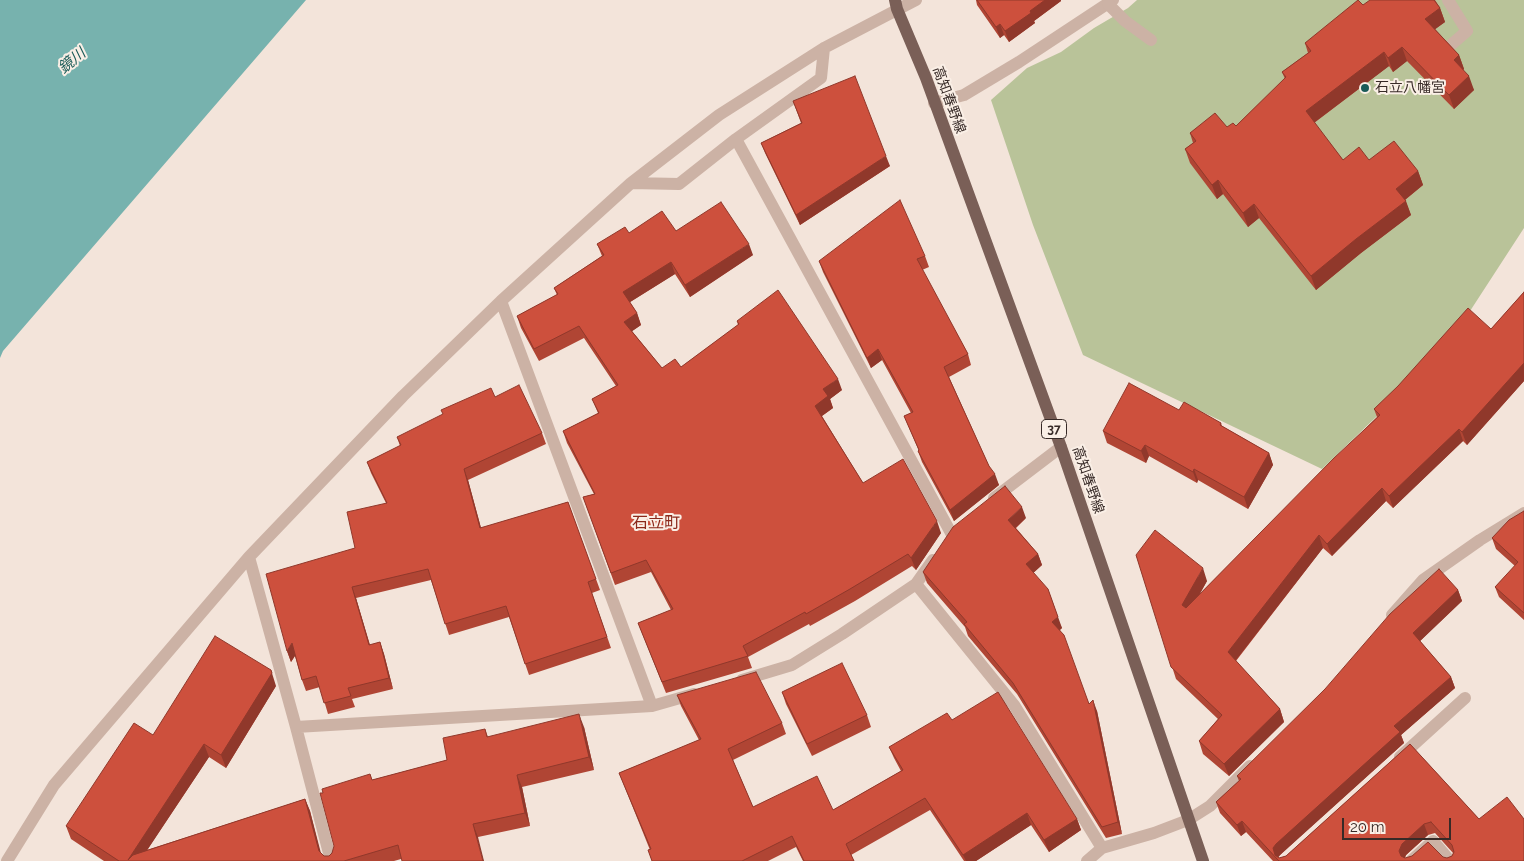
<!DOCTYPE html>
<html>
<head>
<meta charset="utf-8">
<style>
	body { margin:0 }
	#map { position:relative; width:1524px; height:861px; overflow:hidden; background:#f3e4da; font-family:Raleway,sans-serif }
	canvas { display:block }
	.scale { position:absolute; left:1342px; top:818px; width:109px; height:22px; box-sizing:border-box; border:2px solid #372a27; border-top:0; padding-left:6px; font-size:15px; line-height:18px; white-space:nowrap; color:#372a27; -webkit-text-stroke:4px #faefe6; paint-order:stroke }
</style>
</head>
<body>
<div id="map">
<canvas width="1524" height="861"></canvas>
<div class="scale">20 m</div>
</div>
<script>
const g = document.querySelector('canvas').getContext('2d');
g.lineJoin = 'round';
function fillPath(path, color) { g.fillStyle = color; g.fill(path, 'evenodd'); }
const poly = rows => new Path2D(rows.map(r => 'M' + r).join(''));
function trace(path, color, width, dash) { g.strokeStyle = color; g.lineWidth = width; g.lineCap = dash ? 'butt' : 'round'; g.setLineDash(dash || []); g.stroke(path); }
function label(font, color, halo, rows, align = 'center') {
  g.font = font + ' Raleway,"Noto Sans JP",sans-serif'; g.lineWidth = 4; g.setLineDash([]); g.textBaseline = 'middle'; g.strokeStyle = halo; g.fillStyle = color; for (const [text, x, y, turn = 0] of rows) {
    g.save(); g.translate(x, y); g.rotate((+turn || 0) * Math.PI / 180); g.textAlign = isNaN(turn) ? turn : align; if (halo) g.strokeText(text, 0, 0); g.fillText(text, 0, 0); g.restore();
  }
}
fillPath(poly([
	[1137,0,1524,0,1524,228,1459,328,1398,396,1322,469,1083,355,1033,225,991,100,1027,68,1061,52,1094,28,1128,8]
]), '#b9c399');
fillPath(poly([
	[0,0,306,0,3,351,0,358]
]), '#77b2ae');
trace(poly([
	[1448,0,1467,31,1452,44],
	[934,103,964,95,1019,62,1113,0],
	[1400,757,1465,698]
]), '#ccb2a5', 12);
trace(poly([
	[1108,4,1125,21,1151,40],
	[736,139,951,533],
	[631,183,679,184,736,139,821,78,824,48],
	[501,301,652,706],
	[994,498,1061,447],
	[249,557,296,727,331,861],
	[916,584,1014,705,1102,848],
	[1392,615,1423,580,1480,540,1524,513],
	[742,680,792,665,842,634,916,584,933,560],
	[296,727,652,706,694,694],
	[7,861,54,785,249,557,403,396,501,301,631,183,719,115,824,48,916,0],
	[1087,861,1102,848,1154,833,1188,820,1210,806,1250,766],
	[1411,861,1433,841,1450,861]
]), '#ccb2a5', 12);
trace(poly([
	[895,0,897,9,926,78,1061,447,1203,861]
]), '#7a5f57', 12);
fillPath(poly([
	[976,0,1061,0,1061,1,1034,21,1035,23,1009,42,1004,35,1000,38,977,5],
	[1435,0,1440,8,1445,22,1435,29,1459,55,1464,69,1463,70,1474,90,1454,109,1407,61,1393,72,1389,66,1314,123,1343,160,1369,160,1418,171,1423,185,1405,200,1411,215,1361,253,1316,290,1259,218,1248,227,1223,194,1217,199,1190,163,1185,149,1193,143,1190,133,1227,127,1236,126,1285,79,1282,72,1308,53,1305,43,1363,5],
	[793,101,890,166,800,225,765,153,761,143,801,123],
	[676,231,753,255,690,297,675,274,630,302,637,313,641,325,632,331,662,368,681,367,738,325,737,321,842,390,830,399,833,408,822,416,863,483,941,533,916,570,912,566,855,601,810,626,809,624,748,657,752,668,666,693,638,623,671,610,651,572,615,585,583,497,594,494,567,443,563,431,598,413,592,399,616,386,584,338,539,361,521,328,517,316,557,295,554,288,602,256,597,244,629,233],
	[925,256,929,267,922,270,968,354,971,365,949,377,989,466,999,485,954,521,922,462,918,451,919,451,904,416,911,413,882,360,871,368,823,272,819,261],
	[1524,292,1524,381,1467,445,1463,441,1393,508,1386,501,1332,556,1323,548,1236,661,1280,709,1284,722,1229,776,1203,754,1199,741,1218,719,1176,679,1136,555,1207,581,1199,595,1377,417,1374,409,1491,329],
	[495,397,542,433,546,444,468,480,481,528,568,502,600,590,592,593,611,648,529,675,509,617,449,635,431,580,356,598,370,645,380,642,384,654,393,689,352,699,355,707,328,714,320,687,306,691,302,680,295,656,291,662,287,651,386,503,371,473,367,462,400,446,397,437],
	[1179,410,1221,423,1222,426,1269,453,1273,465,1248,509,1198,480,1197,483,1149,456,1146,463,1107,443,1103,431],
	[1524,511,1524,620,1499,597,1495,587,1515,566,1496,549,1492,538],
	[1026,518,1016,528,1038,554,1042,565,1033,573,1062,628,1060,630,1089,704,1097,711,1122,834,1106,838,1017,694,968,636,965,627,927,583,923,572],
	[1458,590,1462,601,1420,641,1451,677,1455,688,1401,735,1404,743,1280,855,1278,857,1279,858,1286,856,1410,744,1479,819,1524,861,1273,861,1246,832,1241,836,1220,813,1216,802,1239,781,1237,776],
	[1435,833,1453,853,1452,856,1447,858,1405,858,1406,855,1428,835],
	[276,686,226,768,209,757,147,850,305,799,310,811,320,852,324,856,329,856,332,853,370,774,372,780,447,760,485,729,488,737,584,727,594,770,522,787,530,826,478,837,394,861,104,861,71,839,66,826,153,735],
	[782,692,867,715,871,727,812,756,786,704],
	[677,695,782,723,786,734,733,760,753,807,833,810,901,771,894,758,889,747,952,720,1077,819,1081,830,1049,852,1031,825,976,861,964,861,930,810,851,855,854,861,803,861,796,847,768,861,652,861,648,850,650,850,619,773,699,740,681,706]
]), '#b04534');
fillPath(poly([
	[1045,0,1061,0,1061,1,1034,21,1035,23,1009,42,1005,31,1030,11],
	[1440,8,1445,22,1430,33,1425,19],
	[1000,24,1004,35,1000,38,996,27],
	[1402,47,1407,61,1393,72,1388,58],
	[1384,52,1389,66,1311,125,1306,111],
	[1459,55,1464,69,1459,74,1454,60],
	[1469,76,1474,90,1454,109,1449,95],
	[886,156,890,166,800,225,796,215],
	[1418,171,1423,185,1401,203,1396,189],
	[1218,180,1223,194,1217,199,1212,185],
	[1406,201,1411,215,1361,253,1316,290,1311,276,1356,239],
	[1254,204,1259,218,1248,227,1243,213],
	[749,244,753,255,690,297,685,285],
	[671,262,675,274,627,304,623,292],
	[637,313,641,325,628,334,624,322],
	[878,349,882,360,871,368,867,358],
	[1524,363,1524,381,1467,445,1462,432],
	[838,379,842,390,830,399,833,408,819,418,815,406,823,389],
	[1459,429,1463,441,1393,508,1389,496],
	[1145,445,1149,456,1146,463,1141,451],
	[1269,453,1273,465,1248,509,1244,497],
	[464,469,468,480,484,539,480,528],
	[1194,469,1198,480,1197,483,1193,472],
	[995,474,999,485,954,521,950,510],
	[1382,488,1386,501,1332,556,1327,544],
	[1022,507,1026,518,1012,531,1008,520],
	[937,521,941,533,916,570,911,558],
	[1319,535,1323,548,1232,665,1228,652],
	[1038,554,1042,565,1030,576,1026,564],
	[1203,568,1207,581,1187,617,1182,605],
	[352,587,356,598,373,656,369,645],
	[1048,589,1062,628,1056,633,1052,622],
	[1458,590,1462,601,1417,644,1413,633],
	[380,642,384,654,393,689,389,678],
	[292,643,296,654,291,662,287,651],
	[271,670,276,686,226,768,221,755],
	[1451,677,1455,688,1401,735,1404,743,1280,855,1277,859,1275,857,1273,848,1276,844,1394,726],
	[1093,700,1097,711,1122,834,1118,822],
	[1280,709,1284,722,1229,776,1224,764],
	[579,714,584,727,594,770,589,757],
	[204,744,209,757,140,861,128,860],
	[517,775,522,787,530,826,525,813],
	[305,799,310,811,323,861,319,851],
	[1027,813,1031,825,976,861,966,861,963,855],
	[1077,819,1081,830,1049,852,1044,840],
	[1242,821,1246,832,1241,836,1237,825],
	[473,824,478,837,484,861,483,861],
	[1424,824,1428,835,1406,855,1403,861,1399,851,1402,844]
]), '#90382b');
const building = poly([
	[977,0,1045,0,1030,11,1031,13,1005,31,1000,24,996,27,977,0],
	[1358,0,1363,5,1370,0,1434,0,1440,8,1425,19,1459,55,1454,60,1469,76,1449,95,1402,47,1388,58,1384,52,1306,111,1343,160,1359,147,1369,160,1394,141,1418,171,1396,189,1406,201,1356,239,1311,276,1254,204,1243,213,1218,180,1212,185,1185,149,1196,141,1190,133,1215,113,1227,127,1233,123,1236,126,1286,77,1282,72,1311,51,1305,43,1358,0],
	[855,76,886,156,796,215,761,143,802,123,793,101,855,76],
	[900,200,925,256,917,259,968,354,944,367,989,466,995,474,950,510,918,451,919,450,904,416,913,412,878,349,867,358,819,261,900,200],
	[721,202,749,244,685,285,671,262,623,292,637,313,624,322,662,368,675,359,681,367,739,324,737,321,778,290,838,379,823,389,828,396,815,406,863,483,903,459,937,521,911,558,908,554,850,589,806,614,805,612,743,646,748,656,662,682,638,623,673,609,646,560,611,573,583,497,595,494,563,431,599,413,592,399,618,385,579,326,534,349,517,316,558,294,554,288,604,255,597,244,625,227,629,233,662,211,676,231,721,202],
	[1524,292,1524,363,1462,432,1459,429,1389,496,1382,488,1327,544,1319,535,1228,652,1280,709,1224,764,1199,741,1222,715,1171,667,1136,555,1155,530,1203,568,1182,605,1186,608,1334,458,1380,415,1374,409,1398,386,1468,308,1491,329,1524,292],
	[1129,383,1179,410,1184,402,1221,423,1220,425,1269,453,1244,497,1194,469,1193,472,1145,445,1141,451,1103,431,1129,383],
	[519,385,542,433,464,469,480,528,568,502,596,579,588,582,607,637,525,664,506,606,445,624,428,569,352,587,369,645,380,642,389,678,348,688,351,696,324,703,316,676,302,680,292,643,287,651,266,574,355,548,347,512,387,503,367,462,401,445,397,437,443,414,441,410,491,388,495,397,519,385],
	[1005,486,1022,507,1008,520,1038,554,1026,564,1048,589,1058,617,1052,622,1064,635,1089,704,1093,700,1118,822,1102,827,1013,683,964,624,967,622,923,572,953,527,1005,486],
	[1524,511,1524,613,1495,587,1518,562,1492,538,1509,520,1524,511],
	[1439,569,1458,590,1413,633,1451,677,1394,726,1400,732,1276,844,1273,848,1275,855,1279,858,1286,856,1410,744,1479,819,1507,797,1524,819,1524,861,1279,861,1242,821,1237,825,1216,802,1241,779,1237,776,1325,689,1390,614,1439,569],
	[1431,822,1452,845,1454,852,1452,856,1447,858,1443,857,1428,842,1412,856,1405,858,1401,856,1399,851,1402,844,1424,824,1431,822],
	[215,636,271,670,272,673,221,755,204,744,128,860,133,855,305,799,319,851,324,856,329,856,332,853,334,846,320,793,323,793,322,789,370,774,372,780,447,760,443,738,485,729,487,737,579,714,589,757,517,775,525,813,473,824,483,861,402,861,398,845,344,861,119,861,66,826,134,723,153,735,215,636],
	[842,663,867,715,807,744,782,692,842,663],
	[756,672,782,723,728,749,753,807,817,776,833,810,903,770,889,747,947,713,952,720,998,692,1077,819,1044,840,1027,813,963,855,925,798,846,844,854,861,804,861,792,836,742,861,652,861,648,850,651,849,619,773,701,739,677,695,756,672]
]);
fillPath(building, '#cd503d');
trace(building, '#90382b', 1);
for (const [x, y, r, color] of [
	[1365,88,5,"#1a5b58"]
]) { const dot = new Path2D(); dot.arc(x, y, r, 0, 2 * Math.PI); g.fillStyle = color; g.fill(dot); trace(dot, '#faefe6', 2); }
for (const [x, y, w] of [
	[1054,429,25]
]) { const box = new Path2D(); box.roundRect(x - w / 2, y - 9.5, w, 19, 4); g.fillStyle = '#faefe6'; g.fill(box); trace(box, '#372a27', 1); }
label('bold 12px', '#372a27', null, [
	["37",1054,429]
]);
label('14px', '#372a27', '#faefe6', [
	["石立八幡宮",1375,88]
], 'left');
label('14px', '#372a27', '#faefe6', [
	["高知春野線",949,100,70],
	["高知春野線",1088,480,71]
]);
label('italic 15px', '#1a5b58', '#faefe6', [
	["鏡川",72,61,-40]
]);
label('16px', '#8b291b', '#faefe6', [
	["石立町",656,523]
]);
</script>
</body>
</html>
